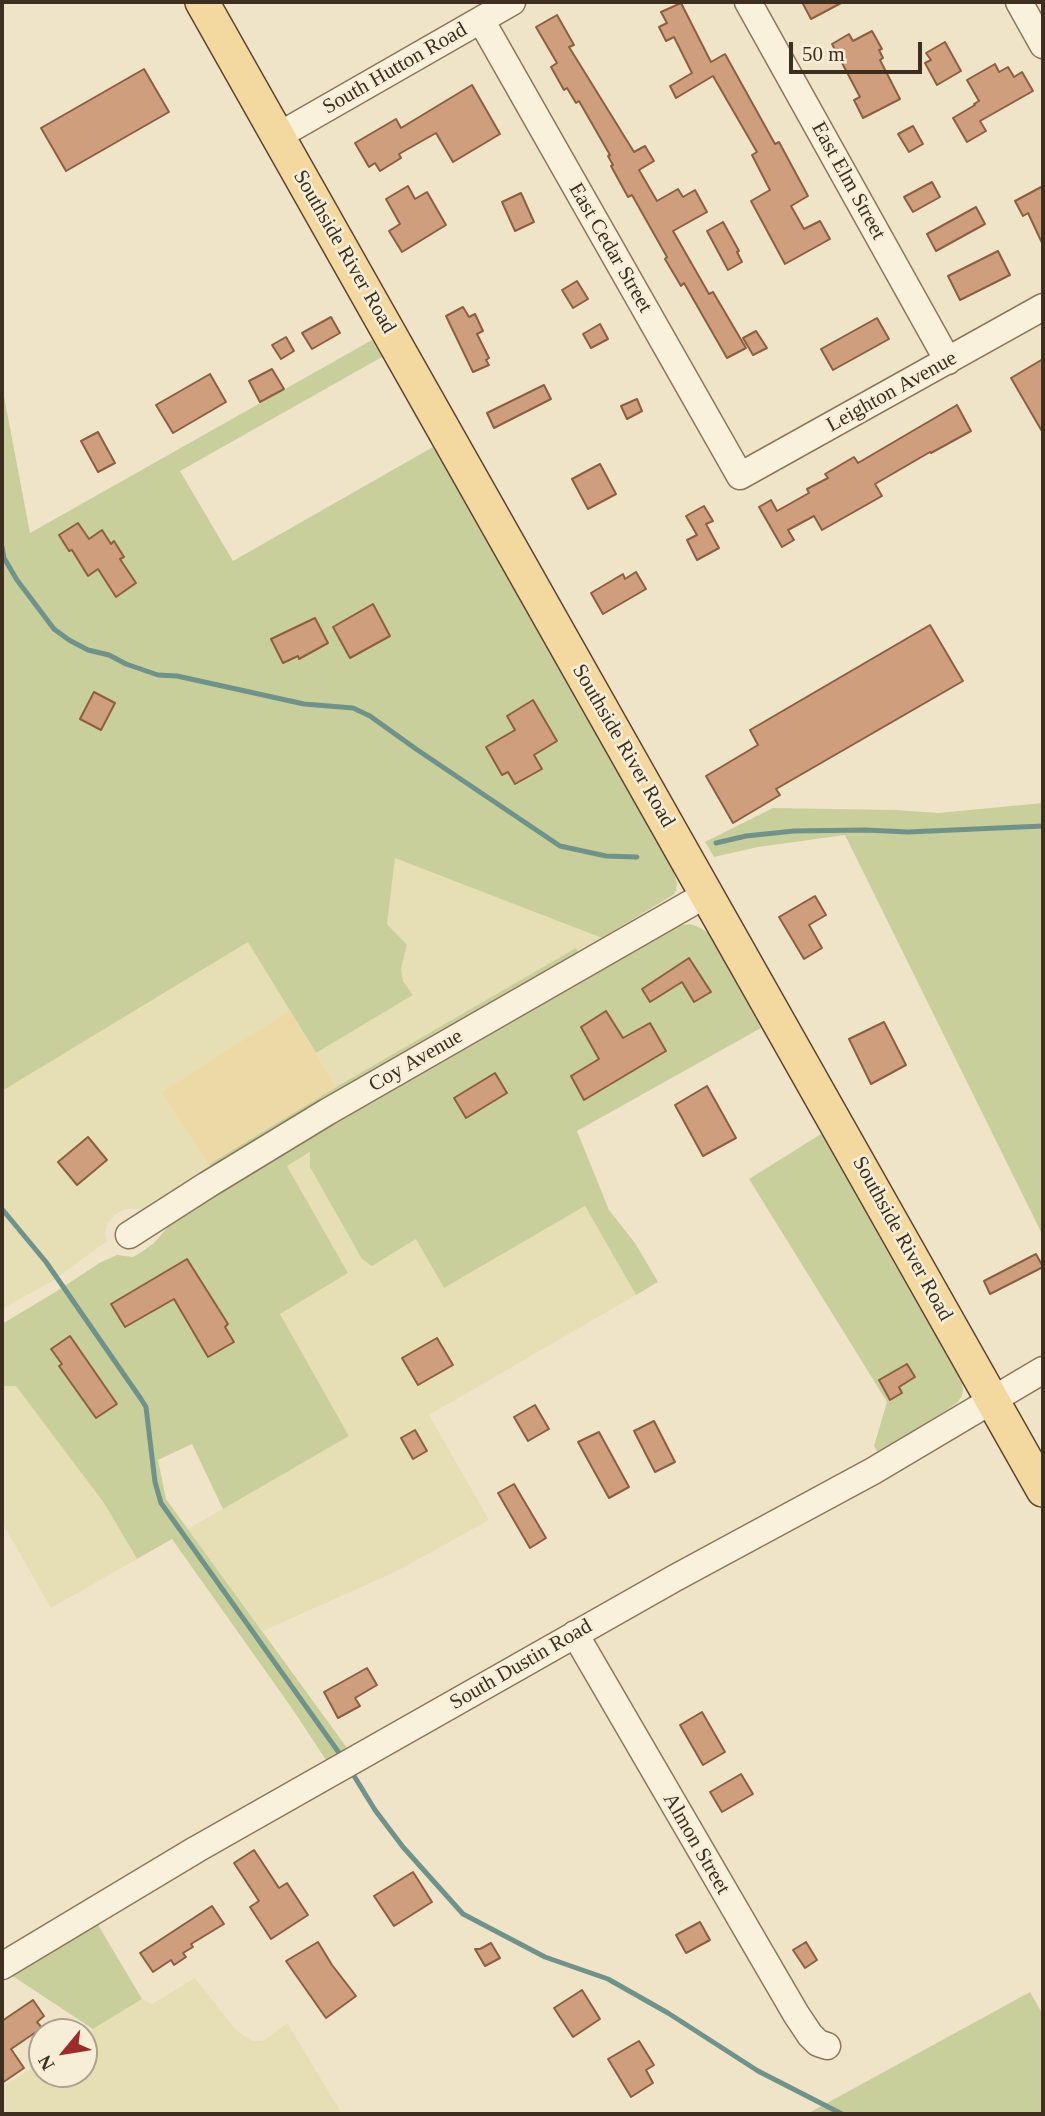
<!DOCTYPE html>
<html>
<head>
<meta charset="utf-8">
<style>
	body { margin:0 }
	#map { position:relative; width:1045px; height:2116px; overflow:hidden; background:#f0e4c8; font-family:"Times New Roman",serif }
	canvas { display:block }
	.frame { position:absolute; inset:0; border:4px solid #3d2e20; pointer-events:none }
	.north { position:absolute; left:28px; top:2018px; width:70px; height:70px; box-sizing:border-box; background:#f7eed8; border:2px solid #ada18e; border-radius:50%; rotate:240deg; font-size:19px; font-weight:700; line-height:28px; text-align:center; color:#3d2e20 }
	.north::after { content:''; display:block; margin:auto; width:24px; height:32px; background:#9e2a2b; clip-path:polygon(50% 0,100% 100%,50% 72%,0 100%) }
	.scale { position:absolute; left:789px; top:42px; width:133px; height:32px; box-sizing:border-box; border:4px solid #3d2e20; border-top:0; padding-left:9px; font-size:21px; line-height:24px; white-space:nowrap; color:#3d2e20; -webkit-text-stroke:5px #f7eed8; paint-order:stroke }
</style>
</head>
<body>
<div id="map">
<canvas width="1045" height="2116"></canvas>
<div class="frame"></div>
<div class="north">N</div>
<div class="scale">50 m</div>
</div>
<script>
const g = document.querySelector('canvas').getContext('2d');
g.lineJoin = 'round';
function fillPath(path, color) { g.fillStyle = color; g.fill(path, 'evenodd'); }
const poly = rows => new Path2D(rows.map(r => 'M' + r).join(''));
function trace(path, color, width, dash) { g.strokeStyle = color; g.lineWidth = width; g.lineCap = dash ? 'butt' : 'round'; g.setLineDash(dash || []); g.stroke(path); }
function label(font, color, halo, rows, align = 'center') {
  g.font = font + ' "Times New Roman",serif'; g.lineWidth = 5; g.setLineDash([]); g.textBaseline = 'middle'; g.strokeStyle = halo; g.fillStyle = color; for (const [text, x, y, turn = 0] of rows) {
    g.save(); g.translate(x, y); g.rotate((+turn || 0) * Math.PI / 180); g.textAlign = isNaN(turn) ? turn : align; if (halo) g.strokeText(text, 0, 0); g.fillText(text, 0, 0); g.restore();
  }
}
fillPath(poly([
	[395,857,602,938,578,953,575,949,336,1087,316,1053,413,995,403,981,401,969,407,945,387,924],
	[249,941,290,1010,161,1092,215,1170,152,1209,125,1209,116,1214,107,1224,105,1235,107,1241,54,1280,2,1309,2,1091],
	[311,1152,372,1266,416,1239,444,1288,585,1206,636,1295,429,1415,489,1520,397,1571,263,1631,188,1529,349,1436,280,1314,348,1273,287,1166],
	[7,1385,16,1385,104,1503,137,1559,51,1608,2,1522,2,1386],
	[195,1978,236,2030,252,2041,264,2041,287,2023,342,2114,2,2114,2,2087,42,2062,42,2074,84,2074,84,2035,142,1999,152,2004]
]), '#e6deb5');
fillPath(poly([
	[372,340,382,357,180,471,233,561,433,447,674,873,677,883,676,892,673,895,602,938,395,858,387,924,407,945,401,969,403,981,413,995,316,1053,248,942,2,1091,2,386,30,533],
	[1043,803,1043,1236,845,835,758,847,714,857,705,842,773,808,896,810,938,813],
	[690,924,699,927,708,933,761,1028,577,1131,609,1210,635,1243,658,1282,636,1295,585,1206,444,1288,416,1239,372,1266,362,1259,310,1167,310,1152,287,1166,348,1273,280,1314,349,1436,223,1509,192,1444,158,1460,166,1499,350,1752,328,1763,291,1707,172,1539,137,1559,104,1503,16,1386,2,1386,2,1324,57,1291,101,1262,117,1255,133,1257,143,1251,154,1243,181,1212,665,928],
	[576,948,578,953,215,1170,209,1164,336,1087],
	[821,1134,962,1383,963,1390,962,1396,957,1403,879,1455,874,1446,887,1402,749,1179],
	[94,1918,142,1999,93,2029,5,1971],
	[1030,1992,1043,2015,1043,2114,807,2114]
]), '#c9cf9b');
fillPath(poly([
	[290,1010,336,1087,209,1164,161,1092]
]), '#ecd9a5');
trace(poly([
	[2,547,4,558,17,580,54,629,69,640,88,650,109,655,126,664,158,675,177,676,304,704,353,708,370,716,416,749,560,846,606,856,637,857],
	[716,843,746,836,794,831,865,830,908,832,1043,826],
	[2,1209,46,1262,141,1399,146,1407,155,1482,161,1503,342,1757],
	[351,1771,375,1810,403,1847,463,1914,545,1957,608,1979,668,2013,758,2071,842,2114]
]), '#6f938a', 5);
const building = poly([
	[802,2,843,2,811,19,802,2],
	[681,3,711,62,725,54,775,144,779,142,808,196,791,206,804,229,820,221,830,239,785,264,751,201,770,190,752,155,757,152,713,76,676,98,670,86,692,73,674,37,666,41,659,27,667,23,661,12,681,3],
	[557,15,574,45,569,47,634,152,645,146,654,161,639,170,657,201,678,189,683,197,695,190,707,212,673,231,709,294,713,292,746,348,727,358,684,283,681,286,665,259,667,257,632,195,628,197,611,166,613,165,608,156,610,155,579,101,576,103,567,88,564,90,551,67,557,63,536,27,557,15],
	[872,31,882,49,879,50,883,58,880,60,900,99,863,118,854,100,860,97,832,44,849,34,853,41,872,31],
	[945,42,961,71,937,85,925,63,931,60,926,53,945,42],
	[995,64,999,72,1008,67,1014,77,1022,72,1033,91,980,121,986,131,967,142,953,118,975,105,974,104,979,101,967,80,995,64],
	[144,69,169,112,66,171,41,128,144,69],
	[472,85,500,134,453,162,436,133,399,154,401,158,380,171,375,163,369,167,355,143,396,119,401,128,472,85],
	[913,126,923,144,909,152,898,134,913,126],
	[932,182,940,197,913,212,904,197,932,182],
	[408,186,415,199,427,192,446,225,402,252,389,231,400,224,386,199,408,186],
	[1043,186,1043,245,1028,213,1023,216,1015,201,1043,186],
	[521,193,534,222,515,231,502,202,521,193],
	[976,207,985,224,936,251,927,234,976,207],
	[723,222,739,251,737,252,742,262,728,270,707,231,723,222],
	[998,251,1010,275,960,300,948,276,998,251],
	[577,281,588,299,573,308,562,290,577,281],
	[463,307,469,317,475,314,483,331,477,334,489,358,486,360,489,365,473,372,446,316,463,307],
	[331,317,340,333,312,349,302,333,331,317],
	[877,318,889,339,833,370,821,349,877,318],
	[600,324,608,339,591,348,583,334,600,324],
	[756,331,767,348,753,355,743,338,756,331],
	[286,337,294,351,281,359,272,345,286,337],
	[1043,359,1043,433,1011,378,1043,359],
	[272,369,284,389,260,402,249,381,272,369],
	[210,374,226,402,173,433,156,405,210,374],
	[544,385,551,399,494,428,487,413,544,385],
	[637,399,642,411,627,419,621,406,637,399],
	[957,405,971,431,931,453,930,452,875,484,882,496,822,530,814,516,788,530,794,540,782,547,759,507,771,500,777,511,809,493,807,489,828,478,825,474,854,457,858,463,957,405],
	[98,432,115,463,98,472,81,441,98,432],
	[600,464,616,494,588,509,572,479,600,464],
	[704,506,713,521,706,524,719,548,697,560,687,540,697,535,686,516,704,506],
	[78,523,89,539,102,530,111,544,114,541,124,557,120,559,136,583,116,597,98,569,88,576,72,550,69,551,59,535,78,523],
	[636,572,646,589,603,614,591,593,623,574,625,579,636,572],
	[373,604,390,636,350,658,333,627,373,604],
	[315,618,328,643,299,659,298,656,283,663,271,639,315,618],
	[930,625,963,681,776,789,780,795,733,823,706,776,758,745,750,730,930,625],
	[94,692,115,703,101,730,80,719,94,692],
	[533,700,557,741,534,755,542,769,515,784,508,772,502,775,486,747,515,730,507,716,533,700],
	[815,896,826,915,809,925,822,948,804,959,779,917,815,896],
	[689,958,711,992,694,1002,682,982,650,1002,642,989,689,958],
	[606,1011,623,1038,650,1023,666,1051,584,1100,571,1076,599,1059,581,1027,606,1011],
	[884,1022,906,1065,871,1084,849,1039,884,1022],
	[495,1073,507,1093,466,1118,454,1098,495,1073],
	[707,1086,736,1138,703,1156,675,1105,707,1086],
	[88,1137,107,1160,77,1185,58,1162,88,1137],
	[1036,1254,1043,1267,990,1294,984,1281,1036,1254],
	[187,1259,228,1324,225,1327,234,1342,208,1357,174,1299,125,1327,111,1304,187,1259],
	[70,1336,117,1404,96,1418,59,1366,62,1364,51,1349,70,1336],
	[437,1338,453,1365,418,1385,402,1358,437,1338],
	[907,1364,915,1377,899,1387,902,1393,890,1400,879,1380,907,1364],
	[535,1405,549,1429,528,1441,514,1417,535,1405],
	[654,1421,675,1462,655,1472,634,1431,654,1421],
	[415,1430,427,1451,413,1459,401,1438,415,1430],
	[599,1432,629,1487,609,1498,578,1442,599,1432],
	[514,1484,546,1538,530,1548,498,1493,514,1484],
	[367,1668,377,1685,355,1698,360,1706,338,1718,324,1692,367,1668],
	[702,1712,725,1752,703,1765,680,1725,702,1712],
	[741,1774,753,1794,722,1812,710,1792,741,1774],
	[254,1850,279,1888,287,1883,308,1915,271,1939,250,1907,259,1901,234,1863,254,1850],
	[413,1872,432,1902,394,1926,374,1896,413,1872],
	[212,1906,224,1924,191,1944,193,1947,183,1953,186,1957,174,1965,171,1960,153,1972,140,1953,212,1906],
	[700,1922,710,1940,686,1953,676,1935,700,1922],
	[318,1942,332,1965,356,1996,326,2018,286,1961,318,1942],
	[806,1942,817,1960,805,1968,793,1950,806,1942],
	[491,1943,500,1958,485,1966,475,1949,480,1949,491,1943],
	[582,1990,600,2019,573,2037,554,2008,582,1990],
	[33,2000,44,2016,37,2022,42,2028,11,2049,24,2068,2,2083,2,2021,33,2000],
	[639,2041,654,2065,646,2070,653,2083,631,2097,608,2059,639,2041]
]);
fillPath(building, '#cf9f7d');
trace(building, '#8d5f41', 2);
const minor = poly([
	[748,2,948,361],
	[1019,2,1043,45],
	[481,20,740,476,1043,307],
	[278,136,512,2],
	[129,1235,207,1185,327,1112,707,894],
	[575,1634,796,2014,810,2035,818,2043,827,2046],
	[2,1966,197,1849,675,1578,873,1471,1043,1370]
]);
const major = poly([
	[202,2,1043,1490]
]);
trace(minor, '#8d765c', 29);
trace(major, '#5b4430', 36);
trace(minor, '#faf1dc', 26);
trace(major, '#f3d9a0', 33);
label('21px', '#3d2e20', '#f7eed8', [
	["South Hutton Road",395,69,-30],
	["East Elm Street",848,181,61],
	["East Cedar Street",610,248,60],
	["Southside River Road",344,252,60],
	["Leighton Avenue",892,392,-29],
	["Southside River Road",623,746,60],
	["Coy Avenue",416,1061,-30],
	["Southside River Road",902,1239,61],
	["South Dustin Road",521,1665,-30],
	["Almon Street",696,1844,60]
]);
</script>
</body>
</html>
